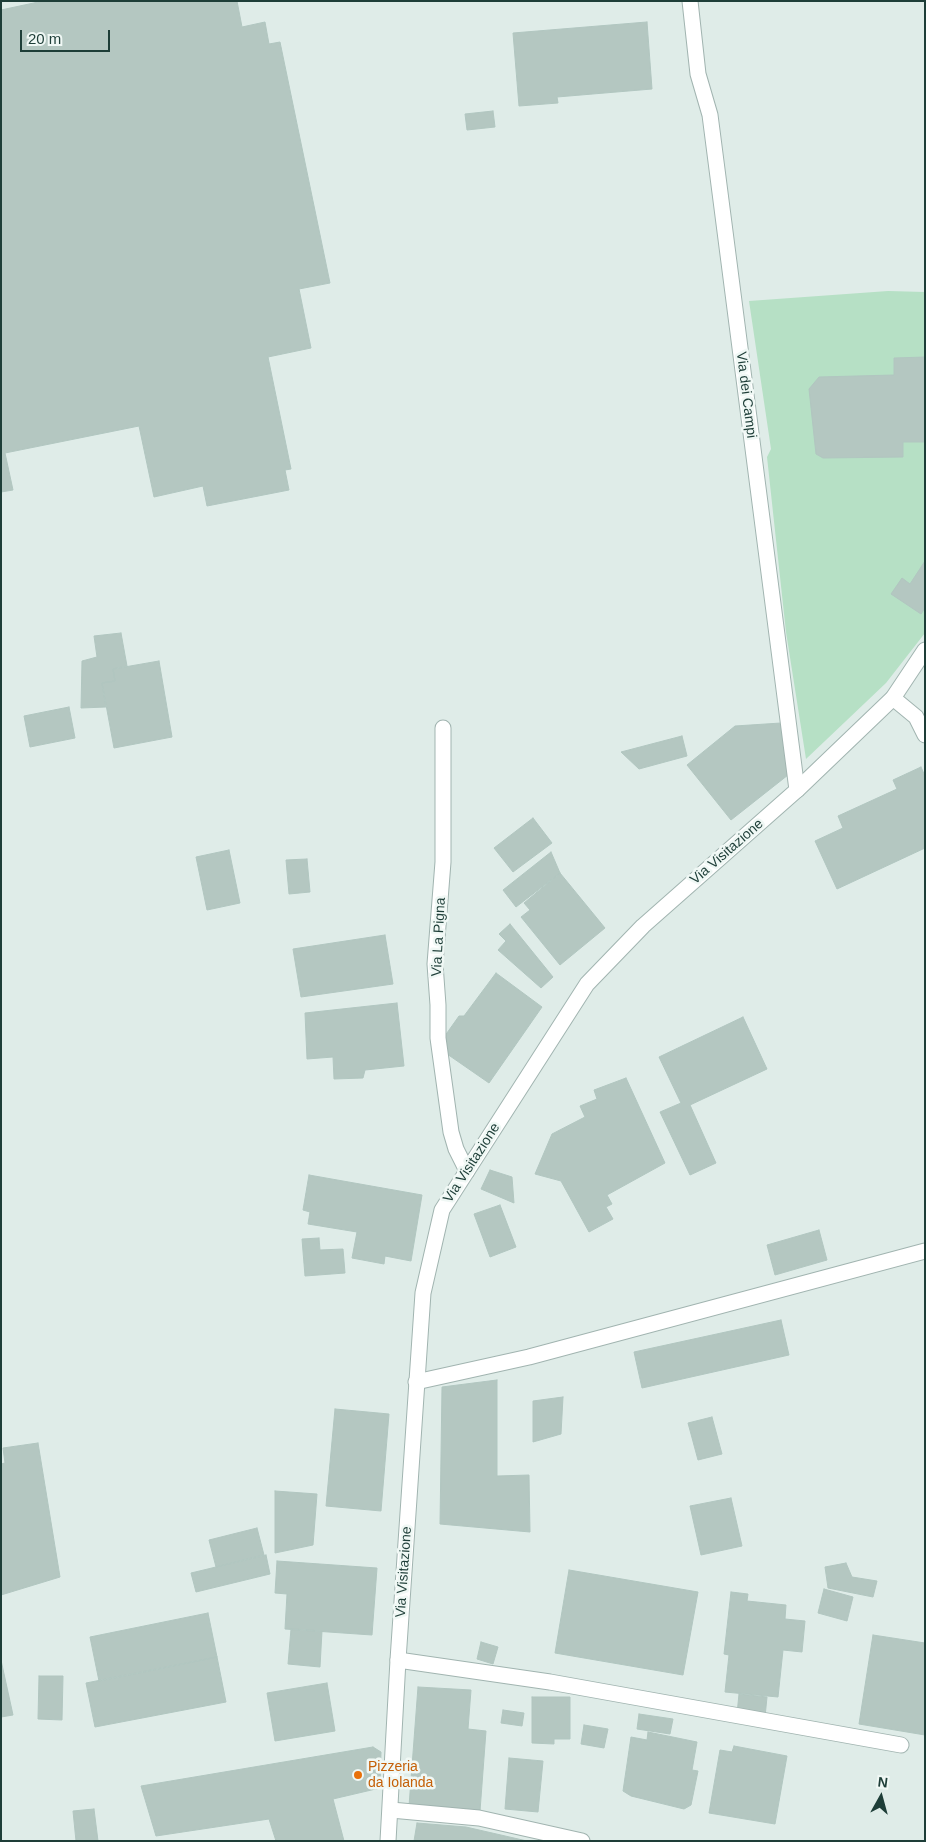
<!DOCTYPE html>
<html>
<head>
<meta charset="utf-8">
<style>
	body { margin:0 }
	#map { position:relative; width:926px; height:1842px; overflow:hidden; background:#dfece8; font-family:Helvetica,sans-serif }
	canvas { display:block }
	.frame { position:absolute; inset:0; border:2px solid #1e3e38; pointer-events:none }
	.north { position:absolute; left:856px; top:1772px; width:50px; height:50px; -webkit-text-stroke:4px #f0f8f5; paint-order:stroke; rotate:7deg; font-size:14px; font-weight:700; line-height:20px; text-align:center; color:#1e3e38 }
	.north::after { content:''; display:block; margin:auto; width:18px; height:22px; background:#1e3e38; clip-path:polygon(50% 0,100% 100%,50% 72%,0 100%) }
	.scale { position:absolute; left:20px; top:30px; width:90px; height:22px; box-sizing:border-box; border:2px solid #1e3e38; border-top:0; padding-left:6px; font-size:15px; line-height:18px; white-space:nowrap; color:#1e3e38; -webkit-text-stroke:4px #f0f8f5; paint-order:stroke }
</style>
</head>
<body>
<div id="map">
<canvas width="926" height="1842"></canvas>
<div class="frame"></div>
<div class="north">N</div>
<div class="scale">20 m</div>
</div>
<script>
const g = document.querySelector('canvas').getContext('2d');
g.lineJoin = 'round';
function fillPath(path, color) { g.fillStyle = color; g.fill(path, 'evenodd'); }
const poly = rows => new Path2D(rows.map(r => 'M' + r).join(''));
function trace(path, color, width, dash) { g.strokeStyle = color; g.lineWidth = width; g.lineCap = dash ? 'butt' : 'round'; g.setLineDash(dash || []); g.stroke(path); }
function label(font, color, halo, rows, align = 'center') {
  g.font = font + ' Helvetica,sans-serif'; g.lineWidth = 5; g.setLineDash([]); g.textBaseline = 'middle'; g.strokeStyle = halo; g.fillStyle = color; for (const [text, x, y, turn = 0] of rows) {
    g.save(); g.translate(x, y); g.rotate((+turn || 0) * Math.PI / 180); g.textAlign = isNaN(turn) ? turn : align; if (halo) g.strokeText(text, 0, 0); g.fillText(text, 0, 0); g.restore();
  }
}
fillPath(poly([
	[888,291,925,292,925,633,886,683,806,759,786,632,767,457,771,449,749,301]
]), '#b6e0c5');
const building = poly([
	[43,1,237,1,242,27,265,22,269,44,280,42,330,283,299,289,311,348,268,357,291,469,285,470,289,490,207,506,203,486,154,497,139,426,5,453,13,490,1,492,1,10,43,1],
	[647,22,652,89,557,97,558,103,519,106,513,33,647,22],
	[493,111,495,127,467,130,465,114,493,111],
	[925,357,925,442,903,442,903,457,823,458,816,454,809,389,819,377,894,375,894,358,925,357],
	[925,561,925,608,921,614,891,594,902,578,910,584,925,561],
	[121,633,127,666,113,669,115,681,102,683,106,707,81,708,82,661,97,657,94,636,121,633],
	[159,661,172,737,114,748,102,683,115,681,113,669,159,661],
	[69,707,75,738,30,747,24,716,69,707],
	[781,723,788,775,731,820,687,765,735,726,781,723],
	[682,736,687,756,639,769,621,752,682,736],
	[921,767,925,776,925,848,837,889,815,841,843,828,838,816,897,789,893,780,921,767],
	[533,818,552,843,513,872,494,848,533,818],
	[229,850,240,903,207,910,196,857,229,850],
	[551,852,560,873,516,907,503,890,551,852],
	[307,859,310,892,289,894,286,860,307,859],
	[560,873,605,928,560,965,521,917,530,910,524,903,560,873],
	[510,924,553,977,541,988,498,950,506,941,499,934,510,924],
	[385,935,393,984,301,997,293,949,385,935],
	[496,973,542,1007,489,1083,437,1047,459,1016,464,1016,496,973],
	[397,1003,404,1066,365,1070,363,1078,334,1079,333,1057,307,1059,305,1013,397,1003],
	[743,1017,767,1069,690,1105,716,1163,690,1175,660,1112,681,1103,659,1057,743,1017],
	[626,1078,665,1163,607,1195,612,1204,606,1207,613,1219,589,1232,561,1181,535,1174,552,1134,585,1117,580,1106,597,1099,594,1090,626,1078],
	[490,1170,512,1177,514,1203,481,1189,490,1170],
	[309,1175,422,1195,411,1261,385,1256,384,1264,352,1258,357,1232,308,1224,310,1212,303,1210,309,1175],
	[500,1205,516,1247,490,1257,474,1214,500,1205],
	[819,1230,827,1260,775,1275,767,1245,819,1230],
	[319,1238,320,1250,343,1249,345,1273,305,1276,302,1239,319,1238],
	[781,1320,789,1355,642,1388,634,1352,781,1320],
	[497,1380,497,1476,529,1475,530,1532,440,1524,442,1387,497,1380],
	[563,1397,561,1434,533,1442,533,1401,563,1397],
	[335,1409,389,1414,381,1511,326,1506,335,1409],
	[712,1417,722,1454,698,1460,688,1423,712,1417],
	[38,1443,60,1577,1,1595,1,1464,5,1463,3,1448,38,1443],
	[275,1491,317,1494,313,1545,275,1553,275,1491],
	[731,1498,742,1546,701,1555,690,1506,731,1498],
	[257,1528,264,1555,216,1567,209,1540,257,1528],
	[266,1555,270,1574,196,1592,191,1573,266,1555],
	[277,1561,377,1568,372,1635,285,1629,287,1594,275,1593,277,1561],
	[846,1563,852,1577,877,1581,873,1597,828,1588,825,1567,846,1563],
	[569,1570,698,1592,683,1675,555,1653,569,1570],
	[824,1589,853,1597,847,1621,818,1613,824,1589],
	[731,1592,748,1594,747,1601,786,1605,785,1619,805,1621,802,1652,783,1650,778,1697,725,1692,729,1655,724,1654,731,1592],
	[208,1613,217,1657,99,1681,90,1637,208,1613],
	[291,1629,322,1631,320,1667,288,1664,291,1629],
	[873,1635,925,1643,925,1735,859,1724,873,1635],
	[481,1642,498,1647,493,1664,477,1659,481,1642],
	[217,1657,226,1702,95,1727,86,1683,217,1657],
	[1,1660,13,1715,1,1717,1,1660],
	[39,1676,63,1676,62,1720,38,1719,39,1676],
	[327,1683,335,1731,275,1741,267,1693,327,1683],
	[418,1687,471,1690,468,1729,486,1731,480,1811,409,1806,418,1687],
	[739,1694,767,1697,765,1717,737,1714,739,1694],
	[532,1697,570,1697,570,1739,554,1739,554,1744,532,1743,532,1697],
	[503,1710,524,1713,522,1726,501,1723,503,1710],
	[639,1714,673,1719,670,1734,637,1729,639,1714],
	[584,1725,608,1729,604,1748,581,1744,584,1725],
	[648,1732,697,1742,692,1770,698,1771,691,1805,684,1809,631,1796,623,1791,631,1737,647,1740,648,1732],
	[734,1746,787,1756,775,1824,709,1813,720,1750,732,1752,734,1746],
	[373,1747,381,1752,380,1788,333,1799,344,1841,276,1841,269,1819,156,1836,141,1786,373,1747],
	[509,1758,543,1761,538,1812,505,1809,509,1758],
	[94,1809,98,1841,76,1841,73,1811,94,1809],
	[417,1823,466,1827,527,1841,414,1841,417,1823]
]);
fillPath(building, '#b4c7c1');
trace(building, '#b1c6c0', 1);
const service = poly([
	[398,1660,550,1682,901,1745],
	[391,1810,479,1818,582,1841]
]);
const minor = poly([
	[690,1,698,74,710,115,797,790],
	[893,698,916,717,925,735],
	[443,728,443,862,435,964,438,1005,438,1038,451,1132,456,1149,467,1171],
	[416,1382,529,1357,925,1251]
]);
const tertiary = poly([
	[388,1841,398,1660,423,1293,442,1210,587,984,643,926,797,790,893,698,925,650]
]);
trace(service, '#a1b4b0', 17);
trace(minor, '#a1b4b0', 17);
trace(tertiary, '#a1b4b0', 17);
trace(service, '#fff', 15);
trace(minor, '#fff', 15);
trace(tertiary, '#fff', 15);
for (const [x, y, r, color] of [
	[358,1775,5,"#e8710a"]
]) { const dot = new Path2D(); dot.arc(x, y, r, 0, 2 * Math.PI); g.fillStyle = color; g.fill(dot); trace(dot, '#f0f8f5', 2); }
label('14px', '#1e3e38', '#f0f8f5', [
	["Via dei Campi",746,395,83],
	["Via Visitazione",727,852,-41],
	["Via La Pigna",439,937,-87],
	["Via Visitazione",472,1163,-57],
	["Via Visitazione",404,1572,-86]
]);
label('14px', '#c56008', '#f0f8f5', [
	["Pizzeria",368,1767],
	["da Iolanda",368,1783]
], 'left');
</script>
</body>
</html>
